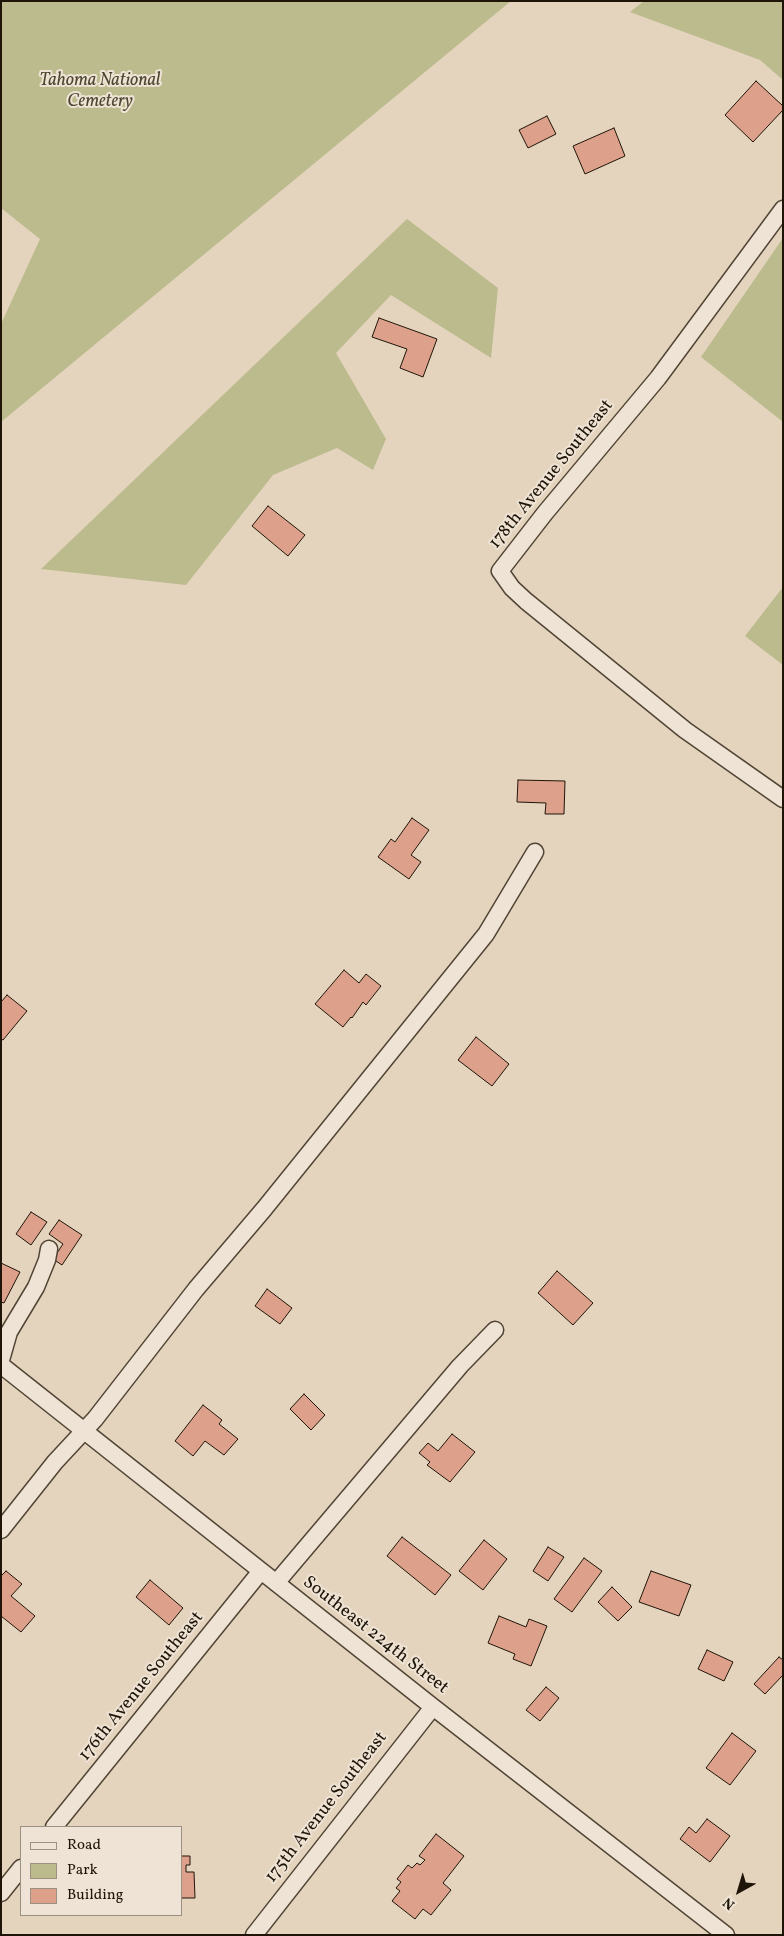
<!DOCTYPE html>
<html>
<head>
<meta charset="utf-8">
<style>
	body { margin:0 }
	#map { position:relative; width:784px; height:1936px; overflow:hidden; background:#e5d4bd; font-family:Vollkorn,serif }
	canvas { display:block }
	.frame { position:absolute; inset:0; border:2px solid #1e1508; pointer-events:none }
	.legend { position:absolute; left:20px; top:1826px; width:162px; height:90px; box-sizing:border-box; background:#eee3d4; border:1px solid #9b9182; margin:0; padding:6px 9px; list-style:none; font-size:15px; color:#1e1508 }
	.legend li { display:flex; align-items:center; gap:10px; height:25px }
	.legend b { width:25px; border:1px solid #9b9182 }
	.north { position:absolute; left:714px; top:1866px; width:50px; height:50px; -webkit-text-stroke:4px #eee3d4; paint-order:stroke; rotate:219deg; font-size:14px; font-weight:700; line-height:20px; text-align:center; color:#1e1508 }
	.north::after { content:''; display:block; margin:auto; width:18px; height:22px; background:#1e1508; clip-path:polygon(50% 0,100% 100%,50% 72%,0 100%) }
</style>
</head>
<body>
<div id="map">
<canvas width="784" height="1936"></canvas>
<div class="frame"></div>
<ul class="legend">
<li><b style="height:6px;background:#eee3d4"></b>Road</li>
<li><b style="height:14px;background:#bbbb8d"></b>Park</li>
<li><b style="height:14px;background:#dda08b"></b>Building</li>
</ul>
<div class="north">N</div>
</div>
<script>
const g = document.querySelector('canvas').getContext('2d');
g.lineJoin = 'round';
function fillPath(path, color) { g.fillStyle = color; g.fill(path, 'evenodd'); }
const poly = rows => new Path2D(rows.map(r => 'M' + r).join(''));
function trace(path, color, width, dash) { g.strokeStyle = color; g.lineWidth = width; g.lineCap = dash ? 'butt' : 'round'; g.setLineDash(dash || []); g.stroke(path); }
function label(font, color, halo, rows, align = 'center') {
  g.font = font + ' Vollkorn,serif'; g.lineWidth = 4; g.setLineDash([]); g.textBaseline = 'middle'; g.strokeStyle = halo; g.fillStyle = color; for (const [text, x, y, turn = 0] of rows) {
    g.save(); g.translate(x, y); g.rotate((+turn || 0) * Math.PI / 180); g.textAlign = isNaN(turn) ? turn : align; if (halo) g.strokeText(text, 0, 0); g.fillText(text, 0, 0); g.restore();
  }
}
fillPath(poly([
	[1,1,511,1,1,422,1,324,40,239,1,208],
	[644,1,783,1,783,80,760,60,630,12],
	[407,219,498,288,491,358,391,295,336,353,386,439,373,470,337,448,273,475,186,585,41,569],
	[783,238,783,422,701,357],
	[783,587,783,665,745,636]
]), '#bbbb8d');
const building = poly([
	[756,81,783,106,783,110,753,142,725,115,756,81],
	[547,116,556,134,528,148,519,130,547,116],
	[614,128,625,156,585,174,573,146,614,128],
	[379,318,437,339,423,377,400,368,407,349,372,337,379,318],
	[268,506,305,535,288,556,252,526,268,506],
	[518,780,565,781,564,814,545,814,546,803,517,802,518,780],
	[412,818,429,830,411,855,421,862,409,879,378,857,391,839,395,842,412,818],
	[344,970,359,983,366,974,381,986,366,1005,363,1002,352,1018,351,1017,343,1027,315,1004,344,970],
	[7,995,27,1011,3,1040,1,1039,1,1002,7,995],
	[476,1037,509,1064,492,1086,458,1060,476,1037],
	[31,1212,47,1222,31,1245,16,1234,31,1212],
	[59,1220,82,1235,62,1265,53,1259,63,1244,49,1234,59,1220],
	[1,1263,20,1272,4,1303,1,1302,1,1263],
	[557,1271,593,1303,573,1325,538,1293,557,1271],
	[267,1289,292,1308,280,1324,255,1306,267,1289],
	[304,1394,325,1415,311,1430,290,1409,304,1394],
	[203,1405,222,1420,219,1424,238,1439,224,1455,205,1441,193,1456,175,1441,203,1405],
	[452,1434,475,1452,450,1482,427,1465,430,1462,419,1453,428,1443,438,1451,452,1434],
	[402,1537,451,1575,435,1595,387,1556,402,1537],
	[484,1540,507,1559,483,1590,459,1571,484,1540],
	[548,1547,564,1557,548,1581,533,1571,548,1547],
	[584,1558,602,1571,572,1612,554,1599,584,1558],
	[6,1571,22,1584,11,1596,35,1616,21,1632,1,1616,1,1576,6,1571],
	[651,1571,691,1585,679,1616,639,1602,651,1571],
	[150,1580,183,1608,169,1625,136,1597,150,1580],
	[612,1587,632,1607,618,1621,598,1602,612,1587],
	[499,1616,526,1627,529,1619,547,1626,531,1666,513,1659,515,1654,488,1643,499,1616],
	[707,1650,733,1662,724,1681,698,1669,707,1650],
	[779,1657,783,1660,783,1675,765,1694,754,1684,779,1657],
	[546,1687,559,1698,540,1721,526,1710,546,1687],
	[732,1733,756,1751,730,1785,706,1768,732,1733],
	[707,1819,730,1836,710,1862,680,1839,689,1827,696,1833,707,1819],
	[436,1834,464,1856,443,1883,451,1890,431,1915,423,1909,415,1919,392,1901,400,1891,396,1888,401,1882,397,1879,408,1865,412,1868,417,1863,420,1865,425,1860,419,1856,436,1834],
	[181,1856,190,1856,190,1865,186,1865,186,1872,194,1872,195,1898,181,1898,181,1856]
]);
fillPath(building, '#dda08b');
trace(building, '#1e1508', 1);
const minor = poly([
	[783,209,658,378,545,513,500,571,512,588,526,601,685,730,783,799],
	[1,1360,9,1332,36,1287,47,1260,49,1249],
	[1,1365,433,1707,726,1935],
	[1,1530,55,1462,95,1419,196,1289,264,1209,486,934,535,852],
	[276,1583,460,1366,495,1330],
	[54,1827,261,1571],
	[1,1893,21,1868],
	[254,1935,433,1707]
]);
trace(minor, '#504535', 19);
trace(minor, '#eee3d4', 16);
label('italic 18px', '#4d4730', '#eee3d4', [
	["Tahoma National",100,82],
	["Cemetery",100,103]
]);
label('18px', '#1e1508', '#eee3d4', [
	["178th Avenue Southeast",552,475,-51],
	["Southeast 224th Street",375,1636,38],
	["176th Avenue Southeast",142,1687,-51],
	["175th Avenue Southeast",327,1808,-52]
]);
</script>
</body>
</html>
